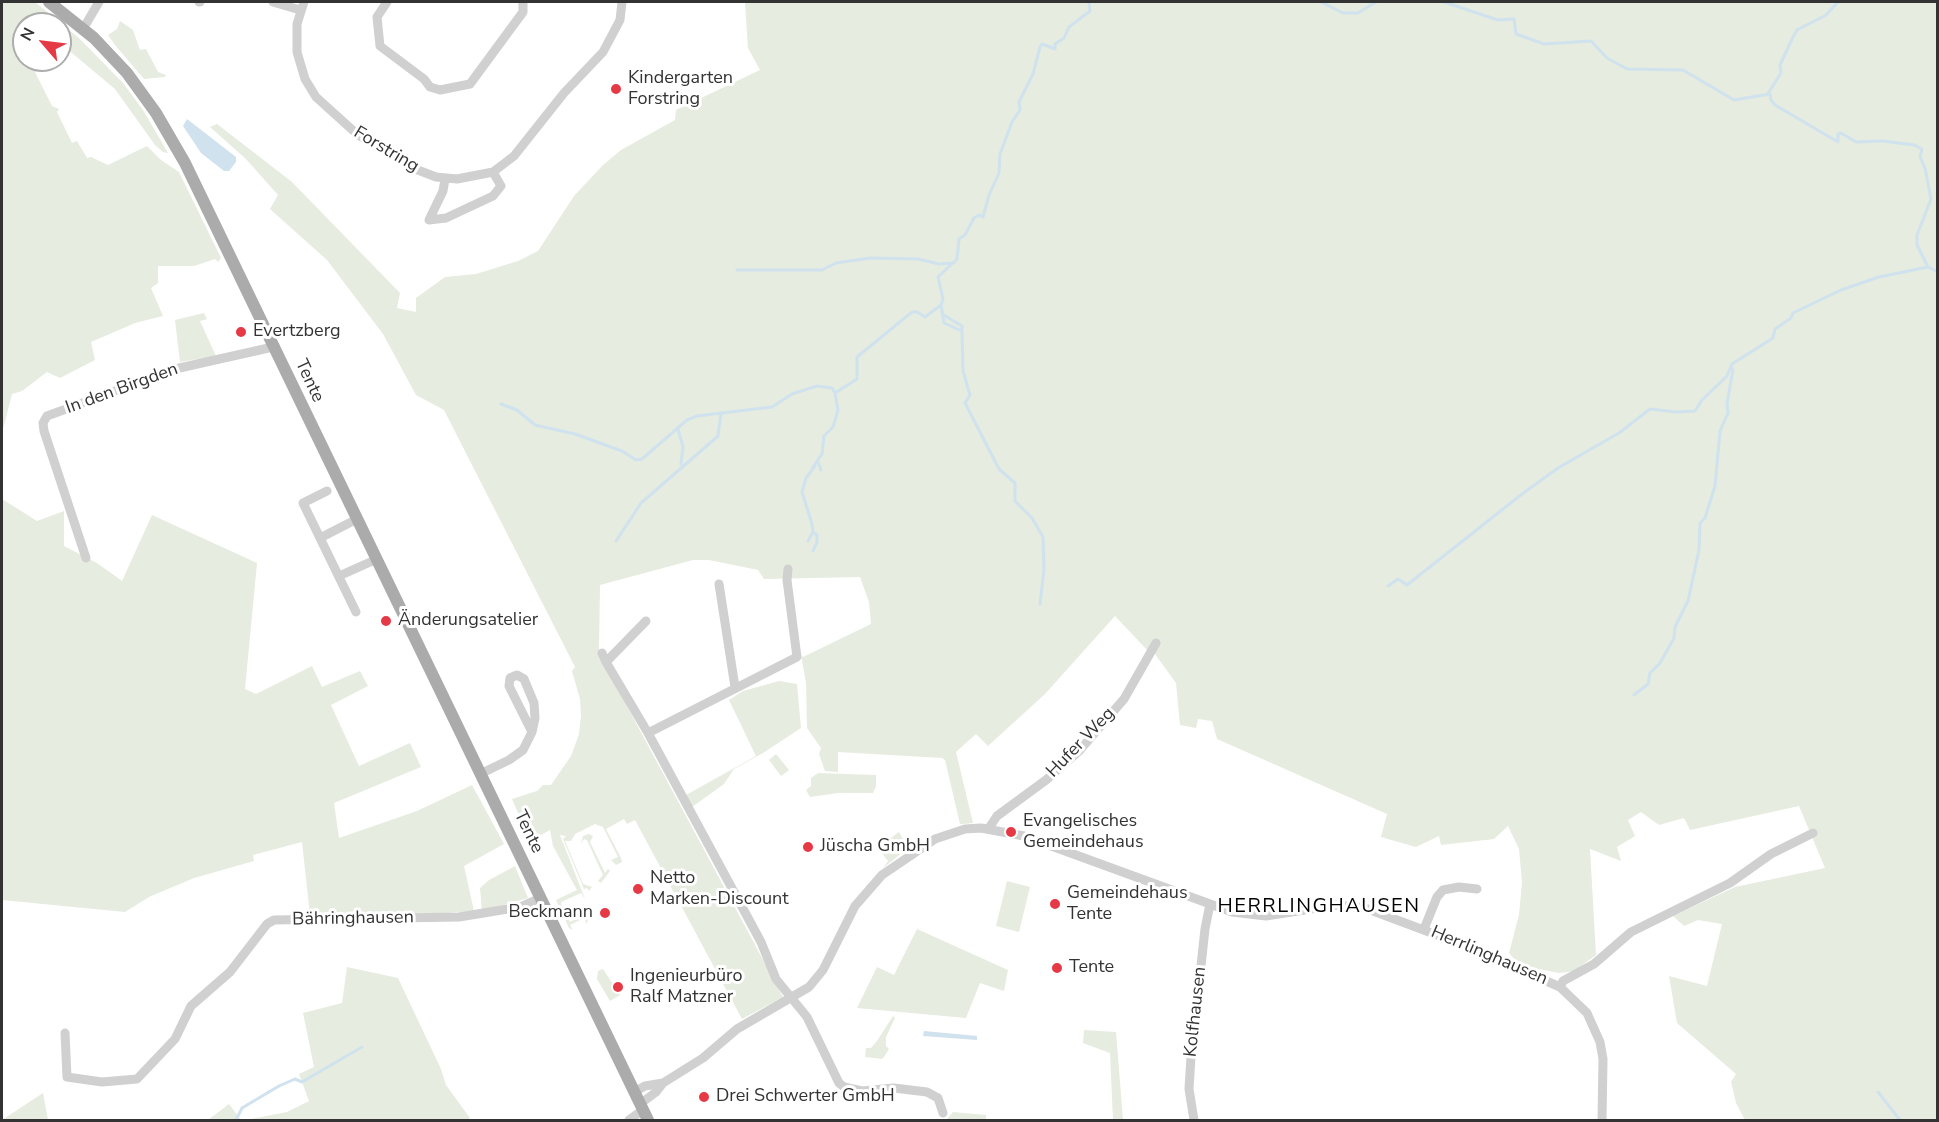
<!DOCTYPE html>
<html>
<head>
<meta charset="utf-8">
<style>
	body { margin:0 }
	#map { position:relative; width:1939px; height:1122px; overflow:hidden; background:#fff; font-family:"Nunito Sans",sans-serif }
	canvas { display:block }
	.frame { position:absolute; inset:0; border:3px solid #333; pointer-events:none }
	.north { position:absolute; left:12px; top:12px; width:60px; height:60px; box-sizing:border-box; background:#fff; border:2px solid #adadad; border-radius:50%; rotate:298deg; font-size:16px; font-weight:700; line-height:24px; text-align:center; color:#333 }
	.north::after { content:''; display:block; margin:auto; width:21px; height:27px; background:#e63946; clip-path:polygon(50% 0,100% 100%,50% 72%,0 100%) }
</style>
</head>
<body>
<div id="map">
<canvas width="1939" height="1122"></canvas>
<div class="frame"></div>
<div class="north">N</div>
</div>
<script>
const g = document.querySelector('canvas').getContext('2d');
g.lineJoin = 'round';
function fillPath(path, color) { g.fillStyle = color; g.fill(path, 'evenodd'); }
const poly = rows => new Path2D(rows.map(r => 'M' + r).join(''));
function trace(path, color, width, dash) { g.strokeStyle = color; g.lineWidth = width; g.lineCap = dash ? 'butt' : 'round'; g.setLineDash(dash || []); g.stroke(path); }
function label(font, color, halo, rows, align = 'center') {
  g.font = font + ' "Nunito Sans",sans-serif'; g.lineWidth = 6; g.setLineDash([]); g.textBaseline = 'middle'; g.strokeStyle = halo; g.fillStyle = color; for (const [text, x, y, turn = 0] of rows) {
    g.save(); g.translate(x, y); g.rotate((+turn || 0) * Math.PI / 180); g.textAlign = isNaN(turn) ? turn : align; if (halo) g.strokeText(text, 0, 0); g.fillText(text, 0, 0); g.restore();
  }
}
fillPath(poly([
	[2,2,35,2,79,38,123,83,143,110,168,153,163,152,155,145,115,89,60,43,60,24,24,24,24,60,38,60,32,66,52,106,59,109,57,112,72,143,77,141,87,158,91,157,108,165,147,146,161,160,179,172,221,258,218,262,215,259,194,266,158,266,158,283,151,288,163,316,135,323,91,342,95,360,60,378,47,372,22,391,12,394,2,433],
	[745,2,1937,2,1937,1120,1745,1120,1736,1103,1731,1082,1736,1074,1677,1023,1669,976,1707,986,1722,924,1698,920,1684,926,1673,916,1735,887,1825,868,1799,806,1690,830,1684,818,1659,825,1641,812,1628,820,1635,836,1617,847,1621,861,1590,849,1596,955,1574,971,1559,973,1534,968,1516,961,1509,953,1519,915,1522,882,1519,849,1508,826,1494,839,1441,845,1439,836,1416,847,1381,837,1387,814,1217,739,1212,721,1198,719,1196,728,1180,725,1176,683,1155,654,1148,651,1115,616,1045,694,988,746,976,734,956,752,973,823,963,824,960,824,945,760,942,758,838,752,838,772,825,771,819,754,821,748,807,728,806,683,801,655,803,657,871,624,869,602,860,577,764,579,758,570,709,560,693,560,600,585,599,649,606,667,783,997,742,1019,635,820,627,824,624,819,606,829,621,858,622,862,616,865,611,860,618,857,603,827,595,824,575,834,571,841,565,841,583,884,592,887,589,891,587,888,584,889,563,839,566,836,560,835,585,899,581,893,561,902,563,910,561,911,556,900,577,890,553,846,550,830,530,841,512,799,537,791,543,785,551,785,571,756,579,734,581,716,580,699,572,671,575,667,444,410,416,395,383,334,327,260,270,209,278,195,246,159,210,127,217,124,292,182,400,293,397,308,416,312,416,298,445,277,476,274,518,261,538,251,574,196,603,165,621,150,675,120,676,110,760,70,748,48],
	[120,21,133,30,140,50,146,49,158,72,166,75,165,77,144,79,115,45,108,35,117,29],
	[204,313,207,319,200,321,216,356,180,362,175,320],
	[2,499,37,521,64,511,64,546,97,563,122,581,152,515,257,563,245,689,256,694,312,666,322,687,360,671,368,686,331,705,359,766,410,743,421,767,334,803,339,838,417,811,472,785,504,844,464,866,474,911,421,915,356,912,310,915,302,842,253,855,254,861,194,878,149,897,125,912,2,900],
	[779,681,797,684,801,728,763,753,734,769,724,784,692,807,686,795,756,756,729,700,743,691],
	[776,754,789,770,781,776,769,760],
	[818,773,876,775,876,786,873,793,839,793,810,797,806,790,811,786,811,778],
	[899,832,908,848,883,868,888,861,878,848],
	[589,834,593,836,590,842,605,873,608,869,610,871,601,883,598,881,603,875,587,840,584,839,581,844,583,836],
	[515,866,528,898,482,911,480,888,489,880],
	[1007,881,1030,887,1019,932,996,926],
	[586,907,588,907,589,912,587,924,584,918,570,925,573,930,569,928,562,913,564,912,570,922,588,913],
	[917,929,1008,970,1004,991,980,983,966,1018,857,1008,877,967,894,975],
	[347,967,398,978,441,1069,446,1085,470,1118,468,1120,246,1120,287,1112,309,1101,299,1074,314,1067,303,1013,342,1003],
	[603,969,620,995,610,1001,597,979,598,971],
	[893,1016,895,1018,886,1037,886,1046,889,1049,884,1057,882,1059,865,1057,866,1048,871,1048,877,1041],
	[1084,1030,1116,1032,1123,1120,1113,1120,1110,1053,1083,1043],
	[43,1093,48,1120,2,1120],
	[229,1104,241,1120,208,1120],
	[953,1112,986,1115,986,1120,946,1120]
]), '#e6ecdf');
fillPath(poly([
	[187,119,236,157,236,162,229,171,224,171,201,153,183,126],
	[924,1031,977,1036,977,1040,923,1036]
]), '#cfe2ee');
trace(poly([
	[1321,2,1343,13,1358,13,1376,2],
	[1444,2,1498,20,1514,19,1516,34,1544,44,1591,41,1607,58,1627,69,1683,70,1734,100,1770,94,1771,100,1775,105,1838,142,1838,134,1841,133,1856,142,1883,141,1914,145,1922,149,1920,157,1925,168,1931,199,1917,235,1917,245,1928,267,1938,272],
	[1767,95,1781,73,1780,65,1793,37,1797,30,1826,15,1838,2],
	[737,270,822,270,836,263,870,258,918,259,939,264,954,263],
	[941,305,944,323,962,331,963,371,970,395,965,403,999,469,1015,483,1015,501,1032,518,1043,537,1044,569,1040,604],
	[942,314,962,326,962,331],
	[501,404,517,410,535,425,575,434,622,451,636,460,642,459,687,420,697,416,772,407,792,394,817,386,832,388,835,393],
	[678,429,683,447,681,464],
	[818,462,821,470],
	[813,467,822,454,824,436,833,427,838,410,835,393,857,379,857,357,912,312,917,312,925,317,941,305,943,299,938,277,957,259,959,239,965,235,974,218,979,215,983,217,989,195,999,173,1000,154,1012,122,1020,110,1019,102,1033,74,1040,47,1042,44,1055,49,1055,44,1064,38,1069,27,1090,11,1089,2],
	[813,532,817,535,817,542,813,551],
	[616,541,641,503,718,436,721,413],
	[808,541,813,532,812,524,802,492,806,478,815,466],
	[1388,586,1398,579,1407,585,1522,494,1558,468,1619,433,1650,409,1676,412,1695,411,1702,400,1727,376,1732,364,1773,338,1775,329,1791,318,1793,313,1841,290,1879,277,1928,267],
	[1634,695,1648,684,1650,673,1660,663,1674,638,1675,627,1688,601,1699,550,1700,523,1705,518,1715,486,1720,431,1728,413,1727,403,1733,370,1731,367],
	[1878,1092,1900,1120],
	[236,1120,242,1108,279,1086,295,1079,302,1082,362,1047]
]), '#cfe2ee', 3);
trace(poly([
	[199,2,200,2],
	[273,2,300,10],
	[304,2,297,24,297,52,305,79,316,97,358,135,410,167,436,177,457,179,493,172,514,156,564,93,603,52,620,20,622,2],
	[387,2,377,17,380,46,424,79,430,87,440,90,470,84,523,12,523,2],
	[83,29,99,2],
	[429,220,446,218,493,196,501,186,493,172],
	[429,220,443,191,445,179],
	[327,491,303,503,356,612],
	[320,538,357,519],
	[86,558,44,431,43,423,47,416,175,369,273,347],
	[339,576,377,559],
	[719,584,735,687],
	[602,653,606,662,646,621],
	[606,662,648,733,761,942,776,979,807,1017,839,1083,844,1087,862,1091,894,1088,927,1092,938,1098,943,1113],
	[648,733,797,657,787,580,788,569],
	[480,774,509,760,523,750,532,732,535,718,534,703,524,679,517,675,510,678,509,686,532,732],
	[989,828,997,816,1046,780,1079,751,1124,699,1156,643],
	[1424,929,1437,897,1443,890,1459,887,1477,889],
	[1560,987,1563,981,1594,964,1631,932,1730,883,1771,854,1813,833],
	[65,1033,67,1077,102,1082,137,1079,175,1039,191,1006,230,972,267,924,274,920,459,917,520,907,540,898],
	[634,1092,645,1086,663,1083],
	[640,1104,656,1092,663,1083,703,1058,737,1029,809,987,823,970,855,906,882,875,935,839,965,829,981,828,1024,836,1232,912,1266,916,1336,905,1365,908,1461,944,1560,987,1587,1013,1600,1042,1603,1059,1602,1120],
	[629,1120,643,1110],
	[1194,1120,1189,1089,1191,1057,1205,929,1210,904]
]), '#d0d0d0', 9);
trace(poly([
	[49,2,94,38,127,73,156,113,185,163,648,1120]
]), '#ababab', 12);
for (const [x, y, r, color] of [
	[616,89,6,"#e63946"],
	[241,332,6,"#e63946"],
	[386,621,6,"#e63946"],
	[1011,832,6,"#e63946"],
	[808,847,6,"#e63946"],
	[638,889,6,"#e63946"],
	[1055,904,6,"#e63946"],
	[605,913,6,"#e63946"],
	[1057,968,6,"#e63946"],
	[618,987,6,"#e63946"],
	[704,1097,6,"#e63946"]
]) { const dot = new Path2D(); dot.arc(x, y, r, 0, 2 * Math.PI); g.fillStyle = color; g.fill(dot); trace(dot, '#fff', 2); }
label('18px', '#333', '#fff', [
	["Kindergarten",628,79],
	["Forstring",628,100],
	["Evertzberg",253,332],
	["Änderungsatelier",398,621],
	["Evangelisches",1023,822],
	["Gemeindehaus",1023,843],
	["Jüscha GmbH",820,847],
	["Netto",650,879],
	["Marken-Discount",650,900],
	["Gemeindehaus",1067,894],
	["Tente",1067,915],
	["Beckmann",593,913,"right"],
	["Tente",1069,968],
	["Ingenieurbüro",630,977],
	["Ralf Matzner",630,998],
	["Drei Schwerter GmbH",716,1097]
], 'left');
label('18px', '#333', '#fff', [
	["Forstring",386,150,31],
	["Tente",309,381,65],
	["In den Birgden",122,389,-20],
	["Hufer Weg",1081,743,-46],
	["Tente",528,832,64],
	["Bähringhausen",353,919,-1],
	["Herrlinghausen",1489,956,23],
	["Kolfhausen",1196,1012,-84]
]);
g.letterSpacing = '1.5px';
label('20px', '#000', '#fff', [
	["HERRLINGHAUSEN",1319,907]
]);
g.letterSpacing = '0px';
</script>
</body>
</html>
